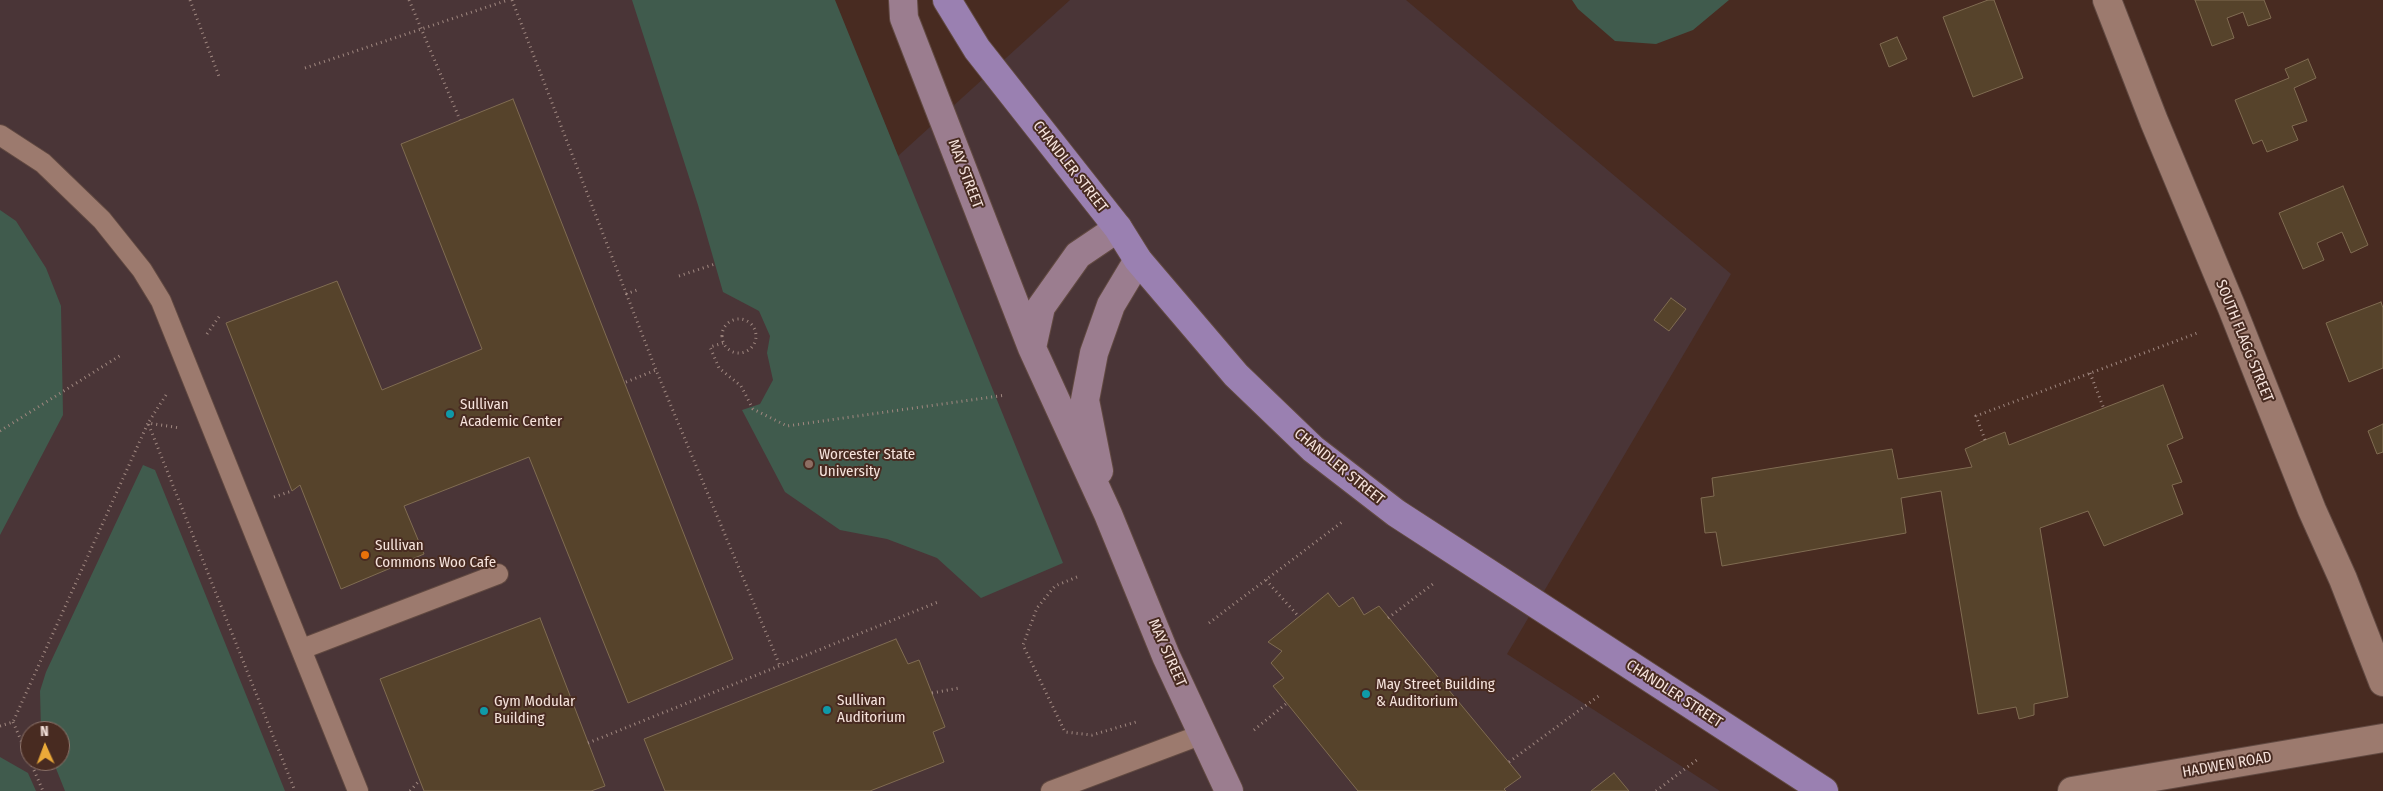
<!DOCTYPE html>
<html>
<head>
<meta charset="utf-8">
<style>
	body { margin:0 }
	#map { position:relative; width:2383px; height:791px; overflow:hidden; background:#482b21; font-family:"Fira Sans Condensed",sans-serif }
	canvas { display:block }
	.north { position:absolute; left:20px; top:721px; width:50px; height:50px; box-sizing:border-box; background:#482b21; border:1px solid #8e756c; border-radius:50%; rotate:358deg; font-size:14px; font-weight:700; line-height:20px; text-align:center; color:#f6e3dc }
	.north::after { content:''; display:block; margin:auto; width:18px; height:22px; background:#ebaa39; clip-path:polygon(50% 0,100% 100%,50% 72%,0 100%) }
</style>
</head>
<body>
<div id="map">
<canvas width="2383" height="791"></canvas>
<div class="north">N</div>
</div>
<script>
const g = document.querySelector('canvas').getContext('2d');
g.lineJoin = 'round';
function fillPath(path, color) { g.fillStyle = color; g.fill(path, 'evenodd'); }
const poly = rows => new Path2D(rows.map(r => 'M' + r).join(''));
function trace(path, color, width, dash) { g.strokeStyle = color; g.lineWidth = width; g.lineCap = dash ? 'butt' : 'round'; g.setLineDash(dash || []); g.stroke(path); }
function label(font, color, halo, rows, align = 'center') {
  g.font = font + ' "Fira Sans Condensed",sans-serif'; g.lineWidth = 4; g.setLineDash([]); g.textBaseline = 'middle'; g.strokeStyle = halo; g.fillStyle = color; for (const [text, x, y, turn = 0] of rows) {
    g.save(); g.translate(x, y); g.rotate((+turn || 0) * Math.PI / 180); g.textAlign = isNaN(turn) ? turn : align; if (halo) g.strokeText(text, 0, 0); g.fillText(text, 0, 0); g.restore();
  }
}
fillPath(poly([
	[0,0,834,0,898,156,1070,0,1406,0,1731,274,1507,654,1720,791,0,791],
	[30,731,60,731,60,761,30,761]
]), '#4a3537');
fillPath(poly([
	[632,0,835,0,1063,563,981,598,937,558,887,539,840,530,785,492,742,410,760,404,773,380,767,353,770,336,759,311,723,292,698,205],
	[1572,0,1729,0,1693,30,1656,44,1615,41,1578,9],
	[0,210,16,221,46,268,61,306,63,415,0,535],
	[143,465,155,470,285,791,65,791,53,761,60,761,60,731,41,731,40,691,46,672],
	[0,757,28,773,36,791,0,791]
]), '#405b4d');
const building = poly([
	[1988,0,1994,0,2023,78,1973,97,1943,17,1988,0],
	[2195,0,2264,0,2271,18,2248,26,2243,12,2227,18,2234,38,2212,46,2195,0],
	[1897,37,1907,59,1889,67,1880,44,1897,37],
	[2308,59,2316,78,2294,88,2307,121,2292,126,2298,140,2267,152,2262,140,2253,144,2235,100,2289,78,2285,69,2308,59],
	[513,99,733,659,628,703,529,457,404,506,424,554,341,589,300,485,292,491,226,323,337,281,382,390,482,349,401,144,513,99],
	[2343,186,2368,245,2351,253,2342,232,2317,243,2324,260,2303,269,2279,213,2343,186],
	[1671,298,1686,309,1669,331,1654,320,1671,298],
	[2381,302,2383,308,2383,368,2349,382,2326,323,2381,302],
	[2163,385,2183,438,2167,445,2182,482,2172,485,2183,514,2104,546,2088,511,2040,528,2068,697,2034,704,2034,715,2019,719,2016,707,1978,714,1941,491,1901,498,1906,533,1722,566,1716,532,1705,533,1701,498,1714,496,1712,478,1892,449,1898,479,1972,467,1965,449,1985,440,2005,432,2009,445,2163,385],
	[2383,424,2383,452,2377,454,2368,431,2383,424],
	[1328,593,1339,607,1353,597,1364,615,1379,606,1521,777,1504,789,1506,791,1358,791,1273,686,1284,678,1271,663,1282,651,1268,642,1328,593],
	[540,618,605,786,591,791,424,791,380,679,540,618],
	[896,639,908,664,919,660,945,727,933,732,944,762,870,791,665,791,644,739,896,639],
	[1614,773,1629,791,1591,791,1614,773]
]);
fillPath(building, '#56432b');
trace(building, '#806c52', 1);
const lane = poly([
	[0,135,43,163,102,220,142,270,161,301,358,791],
	[302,649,498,574],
	[1051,791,1203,734]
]);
const street = poly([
	[2107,0,2154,121,2232,308,2312,510,2343,579,2383,682],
	[2072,791,2383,738]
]);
const secondary = poly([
	[903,0,904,18,1032,348],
	[1118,228,1078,255,1041,307,1032,348,1108,514,1166,656,1229,791],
	[1099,471,1085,400,1094,353,1111,305,1138,260]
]);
const primary = poly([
	[947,0,977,49,1118,228,1138,260,1236,375,1313,449,1396,513,1824,791]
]);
trace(lane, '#614941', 22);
trace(street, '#614941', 30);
trace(secondary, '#614941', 30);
trace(primary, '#614941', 30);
trace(poly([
	[190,0,220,79],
	[409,0,460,120],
	[512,0,656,370,780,666],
	[305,68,508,0],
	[679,276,715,264],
	[626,294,637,290],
	'722 336a17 17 0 1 1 34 0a17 17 0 1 1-34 0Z',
	[207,334,221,314],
	[723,343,710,347,719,368,741,386,753,409,787,426,1006,395],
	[2090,373,2104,409],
	[626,382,656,370],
	[166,395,148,423,295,791],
	[0,431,121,355],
	[1985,440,1976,416,2200,332],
	[274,497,292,491],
	[1077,577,1055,586,1037,608,1023,645,1065,732,1092,735,1136,722],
	[1266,580,1299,617],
	[1388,618,1433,584],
	[1209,623,1342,522],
	[932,693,959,688],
	[13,722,30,761],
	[0,726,13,722,148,423,180,428],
	[1254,730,1287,703],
	[588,743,938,602],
	[30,761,43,791],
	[1509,762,1600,695],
	[410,791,420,780],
	[1656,791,1698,759]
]), '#a08880', 3, [1, 4]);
trace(lane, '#9c7a6e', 20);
trace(street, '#9c7a6e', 28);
trace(secondary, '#9b7d8f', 28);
trace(primary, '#9a80b1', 28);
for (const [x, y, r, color] of [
	[450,414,5,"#0f9aa8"],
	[809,464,5,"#8d6e63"],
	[365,555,5,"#e8710a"],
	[1366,694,5,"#0f9aa8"],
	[827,710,5,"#0f9aa8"],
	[484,711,5,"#0f9aa8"]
]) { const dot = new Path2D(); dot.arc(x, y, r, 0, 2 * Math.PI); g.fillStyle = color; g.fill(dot); trace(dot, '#482b21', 2); }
label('15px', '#f6e3dc', '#482b21', [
	["CHANDLER STREET",1070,167,52],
	["MAY STREET",965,174,69],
	["SOUTH FLAGG STREET",2244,341,68],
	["CHANDLER STREET",1339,467,39],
	["MAY STREET",1167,653,66],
	["CHANDLER STREET",1674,694,33],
	["HADWEN ROAD",2227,765,-10]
]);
label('15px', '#f6e3dc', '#482b21', [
	["Sullivan",460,405],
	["Academic Center",460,422],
	["Worcester State",819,455],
	["University",819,472],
	["Sullivan",375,546],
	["Commons Woo Cafe",375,563],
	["May Street Building",1376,685],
	["& Auditorium",1376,702],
	["Sullivan",837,701],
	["Auditorium",837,718],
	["Gym Modular",494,702],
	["Building",494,719]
], 'left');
</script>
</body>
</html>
